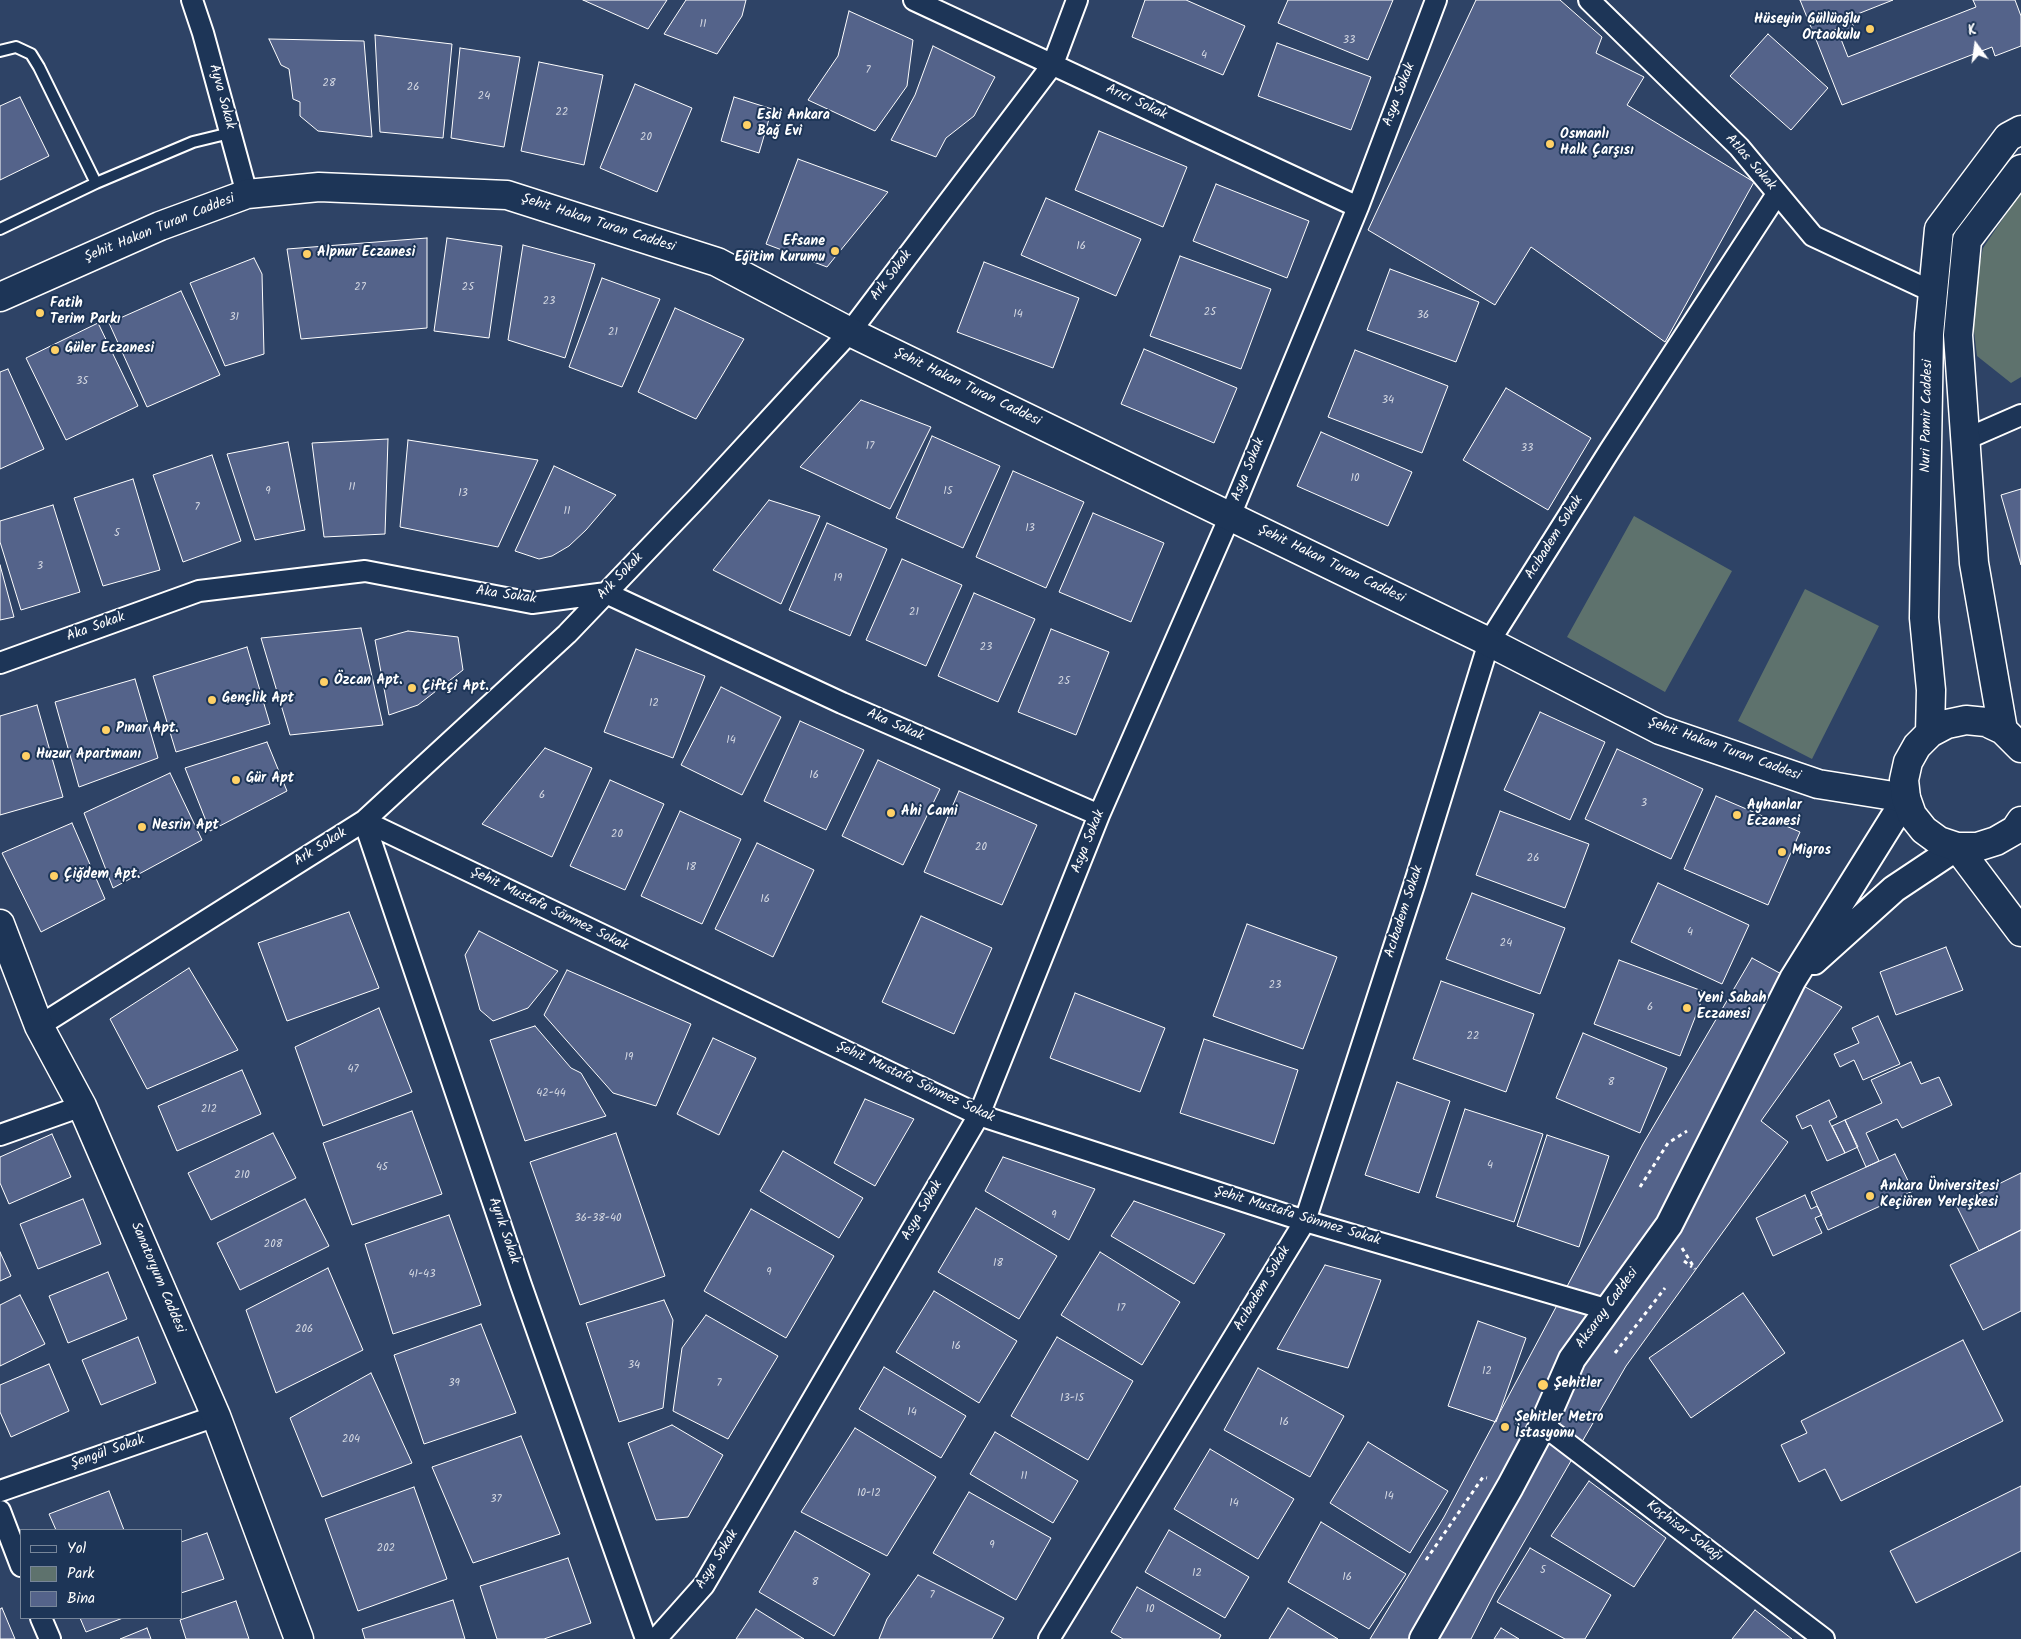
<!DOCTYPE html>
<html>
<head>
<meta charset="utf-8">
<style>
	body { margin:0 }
	#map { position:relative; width:2021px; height:1639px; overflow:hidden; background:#2e4366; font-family:Kalam,sans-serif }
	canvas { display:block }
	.legend { position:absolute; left:20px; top:1529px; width:162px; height:90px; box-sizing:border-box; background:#1d3557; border:1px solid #77869a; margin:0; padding:6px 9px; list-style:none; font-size:15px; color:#fff }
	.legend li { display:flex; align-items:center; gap:10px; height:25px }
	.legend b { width:25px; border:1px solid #77869a }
	.north { position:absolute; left:1951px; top:20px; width:50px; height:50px; -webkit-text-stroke:4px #1d3557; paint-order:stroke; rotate:346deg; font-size:14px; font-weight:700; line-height:20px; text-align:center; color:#fff }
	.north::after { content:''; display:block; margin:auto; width:18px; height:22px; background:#fff; clip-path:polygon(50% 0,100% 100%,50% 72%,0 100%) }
</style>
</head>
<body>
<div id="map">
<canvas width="2021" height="1639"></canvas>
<ul class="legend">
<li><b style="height:6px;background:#1d3557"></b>Yol</li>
<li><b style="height:14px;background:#5e726d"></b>Park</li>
<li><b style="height:14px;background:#54638a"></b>Bina</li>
</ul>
<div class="north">K</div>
</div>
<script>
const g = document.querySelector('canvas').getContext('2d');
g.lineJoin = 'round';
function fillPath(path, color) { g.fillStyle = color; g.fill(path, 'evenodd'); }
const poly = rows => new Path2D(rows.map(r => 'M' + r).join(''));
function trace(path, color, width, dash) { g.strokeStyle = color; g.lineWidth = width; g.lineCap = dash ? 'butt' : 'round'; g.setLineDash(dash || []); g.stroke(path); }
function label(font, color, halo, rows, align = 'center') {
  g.font = font + ' Kalam,sans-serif'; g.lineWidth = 4; g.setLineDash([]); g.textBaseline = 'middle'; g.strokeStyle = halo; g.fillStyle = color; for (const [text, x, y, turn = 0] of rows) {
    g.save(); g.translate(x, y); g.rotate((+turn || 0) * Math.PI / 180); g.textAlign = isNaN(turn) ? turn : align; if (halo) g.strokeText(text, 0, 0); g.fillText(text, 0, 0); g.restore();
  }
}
fillPath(poly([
	[2021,192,2021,377,2011,383,1977,356,1971,306,1983,248],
	[1634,516,1732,571,1665,692,1567,637],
	[1805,589,1879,626,1812,759,1738,721]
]), '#5e726d');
const building = poly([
	[583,0,667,0,648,29,583,0],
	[686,0,746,0,742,16,717,54,664,34,686,0],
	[1145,0,1186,0,1245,26,1223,75,1132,37,1145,0],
	[1288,0,1393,0,1368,60,1278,23,1288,0],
	[1476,0,1560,0,1602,37,1596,53,1644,77,1627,105,1754,182,1665,342,1531,247,1495,305,1368,230,1476,0],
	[1800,0,1893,0,1850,17,1856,33,1841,39,1837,29,1815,37,1800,0],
	[1973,0,2015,0,2021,16,2021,46,1995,56,1992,47,1842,105,1815,37,1837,29,1848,57,1976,7,1973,0],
	[849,11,913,40,907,86,875,131,808,100,838,56,849,11],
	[1768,34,1828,88,1791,130,1730,76,1768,34],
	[375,35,452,44,443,138,380,132,375,35],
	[269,39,364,41,372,137,318,131,300,116,300,102,293,99,289,69,281,65,269,39],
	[1277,43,1371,77,1351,130,1258,96,1277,43],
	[933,46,995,77,974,116,946,138,936,157,891,140,915,95,933,46],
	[460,48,520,57,504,147,451,138,460,48],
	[539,62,603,75,584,165,521,151,539,62],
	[635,84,692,108,657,192,600,168,635,84],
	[20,97,49,156,0,180,0,106,20,97],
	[734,97,772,109,759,153,721,141,734,97],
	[1099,131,1187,167,1163,227,1075,190,1099,131],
	[798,159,888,192,827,267,766,244,798,159],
	[1216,184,1309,221,1287,278,1193,241,1216,184],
	[1046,198,1141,239,1116,296,1021,255,1046,198],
	[427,238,427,328,301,339,287,249,427,238],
	[447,238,502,246,489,338,434,331,447,238],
	[523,245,595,264,565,358,508,340,523,245],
	[1180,256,1271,289,1241,369,1150,336,1180,256],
	[254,258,262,274,264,354,225,366,190,283,254,258],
	[984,262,1079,298,1053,368,957,332,984,262],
	[1390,269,1479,302,1456,362,1367,330,1390,269],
	[602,278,660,299,622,387,569,367,602,278],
	[181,291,220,375,147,407,109,323,181,291],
	[675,308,744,339,696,419,638,392,675,308],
	[98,323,138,406,66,440,26,358,98,323],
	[1144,349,1237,388,1214,443,1121,404,1144,349],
	[1355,350,1448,386,1422,453,1328,417,1355,350],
	[8,369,44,449,0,469,0,372,8,369],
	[1506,388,1591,438,1548,510,1463,460,1506,388],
	[861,400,931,427,890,509,800,467,861,400],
	[1321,432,1412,472,1388,526,1297,486,1321,432],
	[932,436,1000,466,963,548,896,518,932,436],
	[388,439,385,534,324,537,312,443,388,439],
	[408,440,538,460,498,547,400,527,408,440],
	[288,442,305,530,255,540,227,454,288,442],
	[212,455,241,541,183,562,153,475,212,455],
	[554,466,616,495,586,530,569,546,552,556,539,559,515,551,554,466],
	[1013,471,1084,502,1046,588,976,557,1013,471],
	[133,479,160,570,103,586,74,498,133,479],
	[2021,489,2021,565,2001,495,2021,489],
	[769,500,820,516,781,604,713,570,769,500],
	[53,505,80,592,21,610,0,542,0,521,53,505],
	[1093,513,1164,543,1131,622,1059,592,1093,513],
	[827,523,887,549,850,636,789,610,827,523],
	[902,559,962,585,926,666,866,640,902,559],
	[0,565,14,617,0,620,0,565],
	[974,593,1035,619,998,702,938,676,974,593],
	[361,628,383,725,290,735,261,638,361,628],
	[1051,629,1109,652,1076,735,1018,712,1051,629],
	[408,631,458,637,463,670,418,705,389,715,375,640,408,631],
	[247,647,270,724,176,752,153,676,247,647],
	[636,649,705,676,673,758,604,732,636,649],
	[135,679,158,758,79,787,55,702,135,679],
	[721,687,781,717,742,795,681,765,721,687],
	[37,705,63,797,0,815,0,716,37,705],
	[1540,712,1605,742,1570,820,1504,790,1540,712],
	[800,721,864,750,826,830,764,801,800,721],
	[267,742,287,791,210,831,185,768,267,742],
	[545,748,592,768,552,857,482,824,545,748],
	[1617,749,1703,789,1671,859,1585,819,1617,749],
	[878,760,940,789,903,865,842,836,878,760],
	[170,773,202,840,113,888,84,813,170,773],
	[610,780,664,804,625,890,570,866,610,780],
	[959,791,1037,825,1002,905,924,872,959,791],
	[1716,796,1800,832,1768,905,1684,869,1716,796],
	[680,811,741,839,702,924,641,896,680,811],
	[1500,811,1589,844,1565,908,1476,875,1500,811],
	[72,823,105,899,41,932,2,853,72,823],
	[757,843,814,870,773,957,715,929,757,843],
	[1658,883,1749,925,1722,984,1631,942,1658,883],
	[1472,893,1565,928,1540,994,1446,959,1472,893],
	[349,912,379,988,287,1021,258,943,349,912],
	[921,916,992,948,954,1034,882,1002,921,916],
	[1247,924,1337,957,1303,1049,1213,1016,1247,924],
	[479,931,558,971,528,1008,493,1021,480,1010,465,955,479,931],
	[1946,947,1963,990,1896,1015,1880,972,1946,947],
	[1752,958,1842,1007,1761,1121,1788,1142,1626,1366,1495,1592,1471,1639,1370,1639,1444,1517,1643,1144,1752,958],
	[1619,960,1705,992,1680,1056,1594,1024,1619,960],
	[189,968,238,1050,147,1089,110,1019,189,968],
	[567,970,691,1024,656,1106,613,1093,544,1015,567,970],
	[1441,981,1534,1014,1506,1092,1413,1059,1441,981],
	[1075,993,1165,1028,1140,1092,1050,1058,1075,993],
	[379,1008,412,1092,323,1126,295,1047,379,1008],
	[1878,1016,1900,1064,1863,1080,1854,1060,1840,1067,1834,1054,1859,1043,1852,1028,1878,1016],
	[535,1026,571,1068,581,1073,606,1116,525,1141,490,1040,535,1026],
	[1583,1033,1667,1068,1640,1133,1556,1098,1583,1033],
	[713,1038,756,1058,719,1135,677,1114,713,1038],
	[1204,1039,1298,1070,1274,1144,1180,1113,1204,1039],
	[1911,1062,1921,1084,1939,1077,1952,1105,1902,1128,1897,1119,1866,1133,1879,1161,1866,1167,1845,1120,1882,1103,1871,1080,1911,1062],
	[242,1070,261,1114,177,1151,158,1106,242,1070],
	[1397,1082,1450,1101,1419,1193,1365,1175,1397,1082],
	[865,1099,914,1119,875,1186,834,1163,865,1099],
	[1829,1100,1837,1117,1829,1121,1845,1153,1827,1161,1811,1125,1802,1129,1796,1116,1829,1100],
	[1465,1109,1543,1134,1514,1222,1436,1197,1465,1109],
	[412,1111,442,1194,352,1225,323,1143,412,1111],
	[1845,1120,1858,1147,1845,1153,1832,1126,1845,1120],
	[273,1133,296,1178,211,1220,188,1173,273,1133],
	[616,1133,665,1276,580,1305,530,1162,616,1133],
	[52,1134,71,1177,9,1204,0,1183,0,1157,52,1134],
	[1547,1135,1609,1156,1579,1247,1517,1226,1547,1135],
	[783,1151,863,1198,839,1238,760,1191,783,1151],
	[1895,1154,1913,1191,1828,1230,1811,1192,1895,1154],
	[1003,1157,1095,1189,1069,1240,985,1191,1003,1157],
	[2021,1173,2021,1230,1979,1251,1956,1205,2021,1173],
	[1805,1195,1811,1209,1817,1206,1822,1215,1815,1218,1822,1233,1773,1256,1756,1218,1805,1195],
	[83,1199,101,1244,38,1269,20,1224,83,1199],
	[305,1199,329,1246,240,1290,217,1243,305,1199],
	[1134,1201,1225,1234,1194,1284,1111,1236,1134,1201],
	[976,1208,1057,1256,1019,1319,938,1272,976,1208],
	[751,1209,834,1256,786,1338,704,1291,751,1209],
	[449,1215,481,1305,393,1334,365,1244,449,1215],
	[2021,1230,2021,1311,1983,1330,1950,1265,2021,1230],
	[0,1252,11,1276,0,1281,0,1252],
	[1100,1252,1180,1302,1142,1365,1061,1315,1100,1252],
	[1325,1265,1381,1280,1348,1368,1277,1349,1325,1265],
	[328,1268,363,1350,276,1393,246,1310,328,1268],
	[108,1272,127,1319,68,1343,49,1296,108,1272],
	[934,1291,1017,1341,979,1403,896,1352,934,1291],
	[1743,1293,1785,1353,1691,1418,1649,1358,1743,1293],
	[20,1295,45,1344,0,1366,0,1305,20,1295],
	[664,1300,673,1320,663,1408,619,1422,586,1323,664,1300],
	[706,1315,778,1356,728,1439,673,1411,682,1348,706,1315],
	[1478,1321,1526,1338,1496,1422,1448,1406,1478,1321],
	[481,1324,516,1413,424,1444,394,1355,481,1324],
	[138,1337,156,1383,101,1405,82,1360,138,1337],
	[1057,1337,1133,1381,1088,1460,1011,1416,1057,1337],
	[1963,1340,2003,1421,1841,1501,1825,1469,1799,1482,1781,1445,1807,1433,1801,1421,1963,1340],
	[49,1364,69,1411,11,1437,0,1412,0,1385,49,1364],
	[884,1367,966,1416,941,1458,859,1409,884,1367],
	[1258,1368,1344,1416,1310,1477,1224,1430,1258,1368],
	[371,1373,412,1463,322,1497,290,1418,371,1373],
	[672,1425,723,1455,688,1517,656,1520,628,1443,672,1425],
	[855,1428,936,1477,887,1556,801,1512,855,1428],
	[995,1432,1078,1481,1053,1523,970,1474,995,1432],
	[521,1436,560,1534,473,1563,432,1467,521,1436],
	[1368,1442,1448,1491,1410,1553,1330,1503,1368,1442],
	[1210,1449,1294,1499,1258,1559,1174,1509,1210,1449],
	[1589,1481,1666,1538,1634,1587,1551,1536,1589,1481],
	[2021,1486,2021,1551,1916,1603,1890,1551,2021,1486],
	[414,1487,447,1579,358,1611,325,1519,414,1487],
	[109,1491,124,1530,56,1530,49,1514,109,1491],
	[969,1492,1051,1538,1016,1600,933,1553,969,1492],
	[1321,1522,1406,1574,1369,1629,1288,1582,1321,1522],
	[1169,1530,1249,1577,1225,1618,1145,1572,1169,1530],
	[795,1531,870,1574,834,1636,759,1592,795,1531],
	[207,1533,224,1579,181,1593,181,1542,207,1533],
	[1530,1548,1611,1595,1585,1639,1565,1639,1497,1602,1530,1548],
	[568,1558,591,1623,544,1639,497,1639,480,1586,568,1558],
	[918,1575,1004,1618,992,1639,879,1639,887,1619,918,1575],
	[1137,1587,1221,1635,1219,1639,1123,1639,1111,1632,1137,1587],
	[453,1600,465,1639,365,1639,362,1629,453,1600],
	[236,1601,249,1639,186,1639,180,1620,236,1601],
	[2,1608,15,1639,0,1639,0,1609,2,1608],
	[1288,1608,1338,1639,1269,1639,1288,1608],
	[756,1609,804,1639,736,1639,756,1609],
	[1755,1610,1792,1639,1732,1639,1755,1610],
	[80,1618,123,1618,86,1632,80,1618],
	[147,1628,151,1639,120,1639,147,1628],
	[1501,1628,1519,1639,1494,1639,1501,1628]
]);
fillPath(building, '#54638a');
trace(building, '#fff', 1);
const service = poly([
	[0,51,16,47,31,54,39,67,96,183],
	[0,229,96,183,193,142,230,133]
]);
const minor = poly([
	[192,0,203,33,247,194],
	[914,0,1358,207],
	[1589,0,1739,147,1813,236,1933,292],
	[1966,439,2021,415],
	[0,663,199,591,365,571,532,603,606,593,842,703,1099,815],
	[364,821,979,1115,1305,1221,1609,1310],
	[364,821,521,1285,646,1639],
	[39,1026,364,821,567,634,699,496,850,332,1053,64,1077,0],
	[0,1135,82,1106],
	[1543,1425,1824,1639],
	[0,1491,216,1416],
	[0,1511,21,1566],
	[41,1618,50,1639],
	[656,1639,704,1585,979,1115,1099,815,1230,516,1358,207,1436,0],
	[1049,1639,1305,1221,1415,882,1489,642,1610,450,1777,194]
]);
const tertiary = poly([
	[1814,961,1894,889,1957,847],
	[1423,1639,1510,1487,1543,1425,1572,1359,1669,1225,1793,979,1906,798]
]);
const secondary = poly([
	[0,297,160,226,247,194,319,187,507,195,717,262,850,332,1489,642,1660,730,1818,784,1906,798],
	[0,924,39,1026,82,1106,216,1416,299,1639]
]);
const primary = poly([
	[2003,730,1974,563,1958,335,1967,240,2021,169],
	[1930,733,1931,690,1924,618,1929,334,1939,229,2008,137,2021,130],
	[2021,748,2003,730,1986,722,1966,720,1947,724,1930,733,1917,746,1908,762,1904,780,1906,798,1912,815,1924,830,1939,841,1957,847,1977,847,1996,841,2015,830,2021,821],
	[1957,847,2021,932]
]);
trace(service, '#fff', 14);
trace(minor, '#fff', 24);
trace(tertiary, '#fff', 30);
trace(secondary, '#fff', 31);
trace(primary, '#fff', 31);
trace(poly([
	[1640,1187,1668,1143,1687,1131],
	[1682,1248,1695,1269],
	[1684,1261,1692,1267],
	[1615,1353,1665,1288],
	[1426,1560,1483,1477,1487,1478]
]), '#fff', 3, [4, 4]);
trace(service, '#1d3557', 10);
trace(minor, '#1d3557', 20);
trace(tertiary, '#1d3557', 26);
trace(secondary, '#1d3557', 28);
trace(primary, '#1d3557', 28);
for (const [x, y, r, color] of [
	[1870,29,5,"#ffd166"],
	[747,125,5,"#ffd166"],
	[1550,144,5,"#ffd166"],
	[835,251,5,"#ffd166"],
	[307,254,5,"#ffd166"],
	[40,313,5,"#ffd166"],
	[55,350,5,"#ffd166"],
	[324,682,5,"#ffd166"],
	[412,688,5,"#ffd166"],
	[212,700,5,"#ffd166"],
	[106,730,5,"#ffd166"],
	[26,756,5,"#ffd166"],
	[236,780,5,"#ffd166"],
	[891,813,5,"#ffd166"],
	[1737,815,5,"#ffd166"],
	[142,827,5,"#ffd166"],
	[1782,852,5,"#ffd166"],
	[54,876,5,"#ffd166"],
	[1687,1008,5,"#ffd166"],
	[1870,1196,5,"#ffd166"],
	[1543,1385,6,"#ffd166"],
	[1505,1427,5,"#ffd166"]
]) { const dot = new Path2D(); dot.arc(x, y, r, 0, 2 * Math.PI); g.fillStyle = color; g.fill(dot); trace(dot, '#1d3557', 2); }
label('11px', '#d4d8e2', null, [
	["11",703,25],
	["33",1349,41],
	["4",1204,56],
	["7",868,71],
	["28",329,84],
	["26",413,88],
	["24",484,97],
	["22",562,113],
	["20",646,138],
	["16",1081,247],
	["27",360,288],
	["25",468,288],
	["23",549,302],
	["25",1210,313],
	["14",1018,315],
	["36",1423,316],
	["31",234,318],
	["21",613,333],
	["35",82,382],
	["34",1388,401],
	["17",870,447],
	["33",1527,449],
	["10",1355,479],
	["11",352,488],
	["9",268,492],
	["15",948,492],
	["13",463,494],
	["7",197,508],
	["11",567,512],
	["13",1030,529],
	["5",117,534],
	["3",40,567],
	["19",838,579],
	["21",914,613],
	["23",986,648],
	["25",1064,682],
	["12",654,704],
	["14",731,741],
	["16",814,776],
	["6",542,796],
	["3",1644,804],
	["20",617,835],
	["20",981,848],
	["26",1533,859],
	["18",691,868],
	["16",765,900],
	["4",1690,933],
	["24",1506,944],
	["23",1275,986],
	["6",1650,1008],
	["22",1473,1037],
	["19",629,1058],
	["47",353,1070],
	["8",1611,1083],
	["42-44",551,1094],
	["212",209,1110],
	["4",1490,1166],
	["45",382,1168],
	["210",242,1176],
	["9",1054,1216],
	["36-38-40",598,1219],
	["208",273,1245],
	["18",998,1264],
	["9",769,1273],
	["41-43",422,1275],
	["17",1121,1309],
	["206",304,1330],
	["16",956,1347],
	["34",634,1366],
	["12",1487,1372],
	["39",454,1384],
	["7",719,1384],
	["13-15",1072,1399],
	["14",912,1413],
	["16",1284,1423],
	["204",351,1440],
	["11",1024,1477],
	["10-12",869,1494],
	["14",1389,1497],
	["37",496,1500],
	["14",1234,1504],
	["9",992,1546],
	["202",386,1549],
	["5",1543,1571],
	["12",1197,1574],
	["16",1347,1578],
	["8",815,1583],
	["7",932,1596],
	["10",1150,1610]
]);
label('bold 14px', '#fff', '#1d3557', [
	["Hüseyin Güllüoğlu",1860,21,"right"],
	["Ortaokulu",1860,37,"right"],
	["Eski Ankara",757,117],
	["Bağ Evi",757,133],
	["Osmanlı",1560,136],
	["Halk Çarşısı",1560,152],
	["Efsane",825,243,"right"],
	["Eğitim Kurumu",825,259,"right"],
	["Alpnur Eczanesi",317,254],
	["Fatih",50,305],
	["Terim Parkı",50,321],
	["Güler Eczanesi",65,350],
	["Özcan Apt.",334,682],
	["Çiftçi Apt.",422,688],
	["Gençlik Apt",222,700],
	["Pınar Apt.",116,730],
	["Huzur Apartmanı",36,756],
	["Gür Apt",246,780],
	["Ayhanlar",1747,807],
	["Eczanesi",1747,823],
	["Ahi Cami",901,813],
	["Nesrin Apt",152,827],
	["Migros",1792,852],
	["Çiğdem Apt.",64,876],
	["Yeni Sabah",1697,1000],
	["Eczanesi",1697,1016],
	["Ankara Üniversitesi",1880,1188],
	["Keçiören Yerleşkesi",1880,1204],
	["Şehitler",1554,1385],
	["Şehitler Metro",1515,1419],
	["İstasyonu",1515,1435]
], 'left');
label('14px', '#fff', '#1d3557', [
	["Asya Sokak",1400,95,-69],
	["Ayva Sokak",221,97,75],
	["Arıcı Sokak",1136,103,25],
	["Atlas Sokak",1750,163,49],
	["Şehit Hakan Turan Caddesi",598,224,18],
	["Şehit Hakan Turan Caddesi",160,229,-22],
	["Ark Sokak",892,276,-53],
	["Şehit Hakan Turan Caddesi",967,388,26],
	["Nuri Pamir Caddesi",1928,416,-89],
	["Asya Sokak",1249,470,-68],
	["Acıbadem Sokak",1555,538,-58],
	["Şehit Hakan Turan Caddesi",1331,565,26],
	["Ark Sokak",621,577,-46],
	["Aka Sokak",506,596,8],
	["Aka Sokak",96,628,-20],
	["Aka Sokak",895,726,24],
	["Şehit Hakan Turan Caddesi",1724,750,20],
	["Asya Sokak",1089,842,-68],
	["Ark Sokak",321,848,-32],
	["Şehit Mustafa Sönmez Sokak",549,910,26],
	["Acıbadem Sokak",1405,912,-72],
	["Şehit Mustafa Sönmez Sokak",915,1083,25],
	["Asya Sokak",923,1211,-60],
	["Şehit Mustafa Sönmez Sokak",1297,1217,17],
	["Ayrık Sokak",503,1231,71],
	["Sanatoryum Caddesi",157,1278,67],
	["Acıbadem Sokak",1263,1289,-59],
	["Aksaray Caddesi",1608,1309,-54],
	["Şengül Sokak",108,1453,-19],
	["Koçhisar Sokağı",1684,1532,37],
	["Asya Sokak",718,1560,-58]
]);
</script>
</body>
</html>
